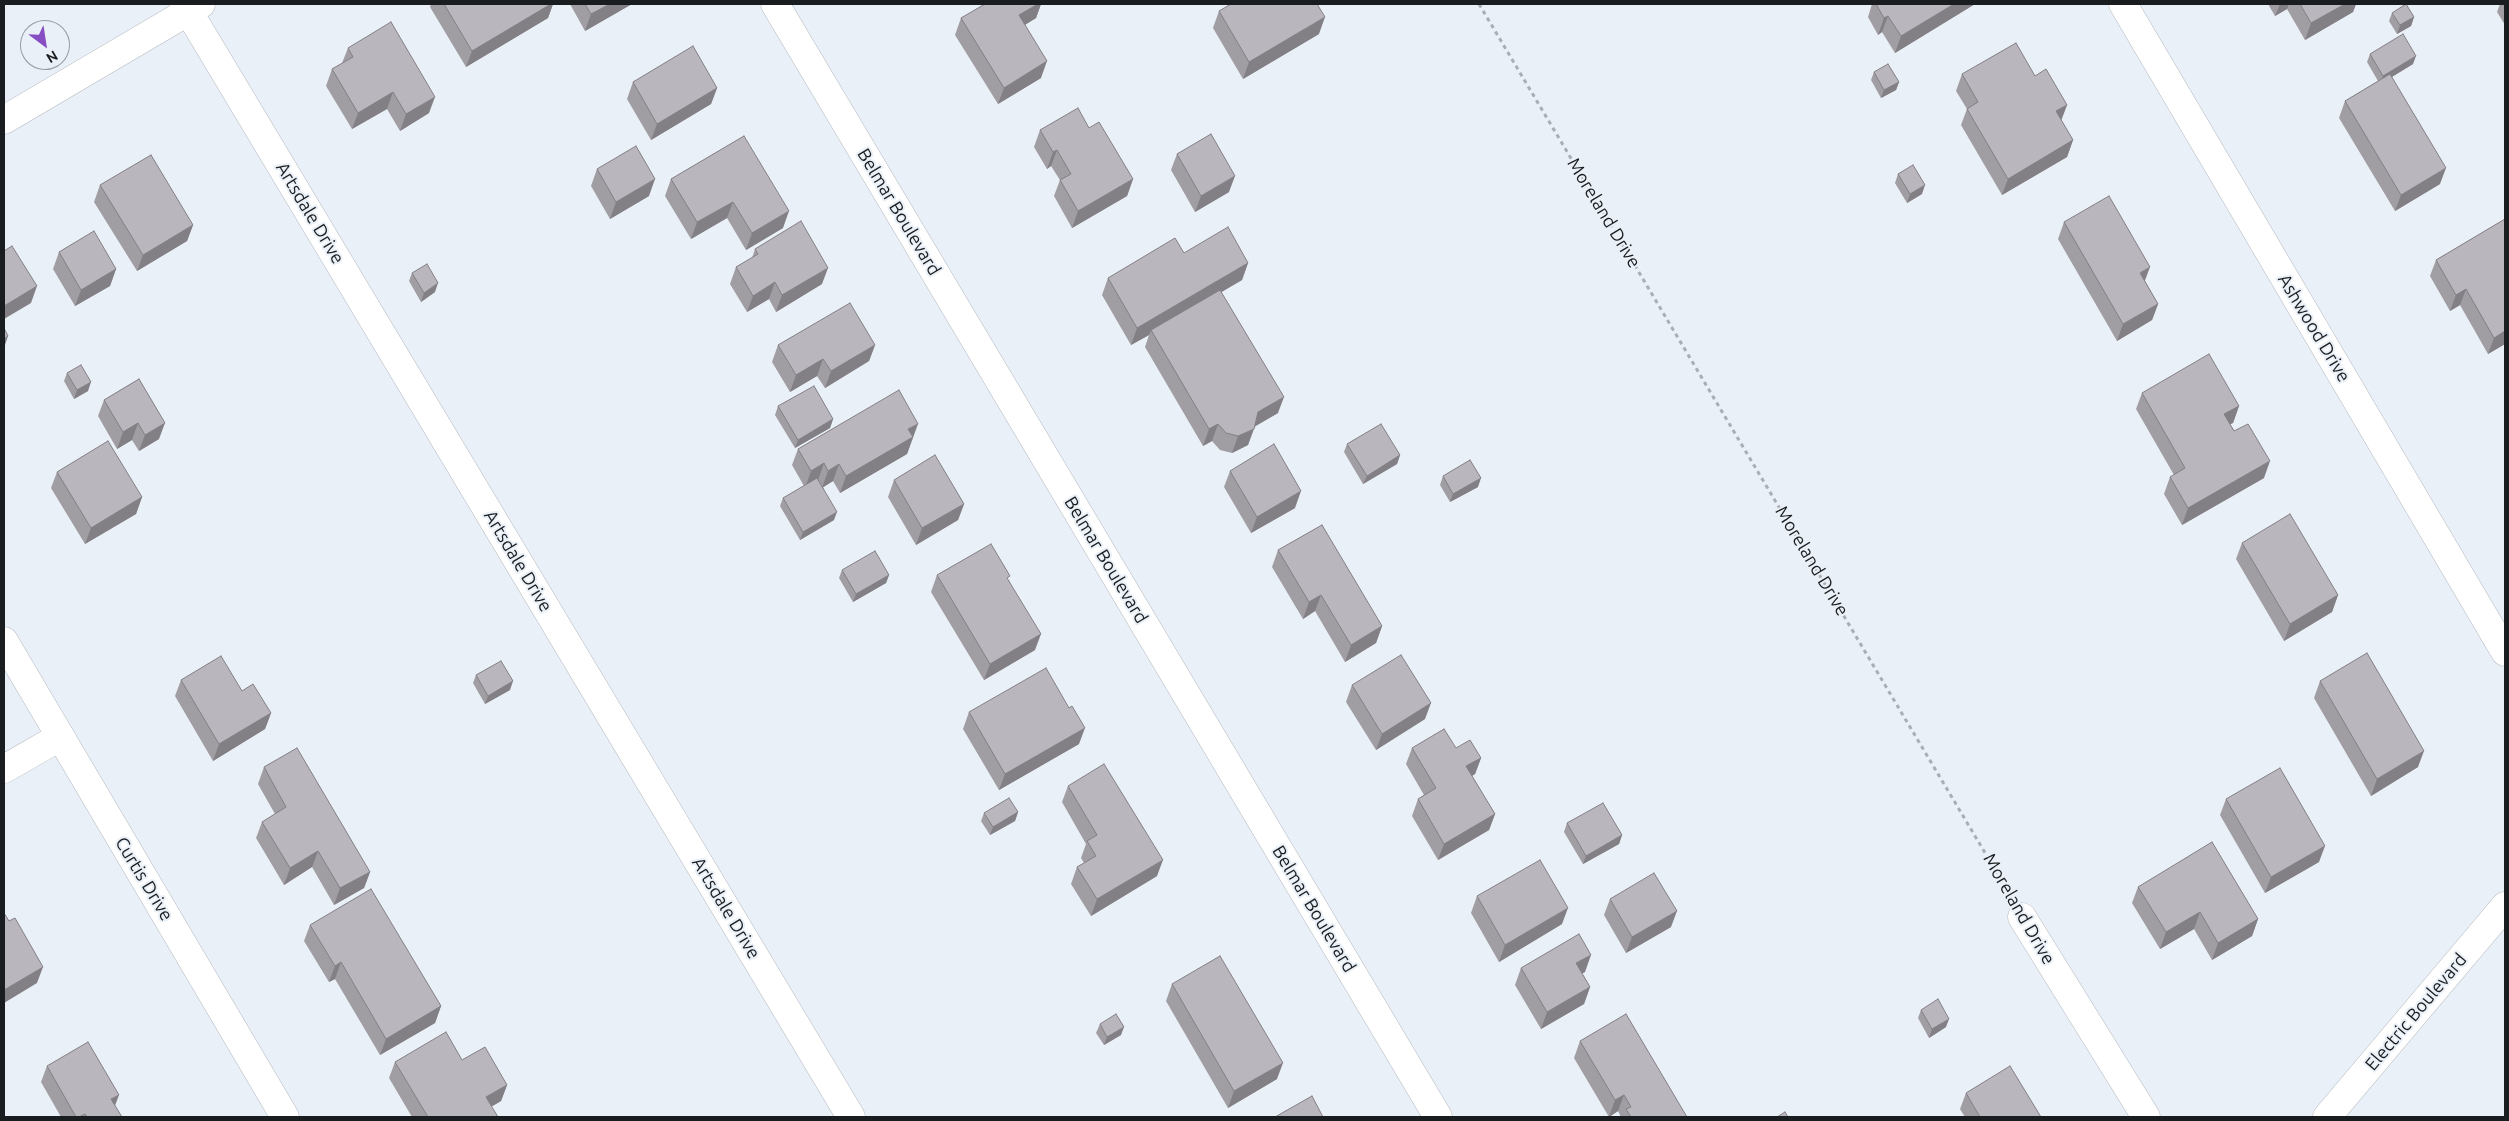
<!DOCTYPE html>
<html>
<head>
<meta charset="utf-8">
<style>
	body { margin:0 }
	#map { position:relative; width:2509px; height:1121px; overflow:hidden; background:#eaf0f7; font-family:Ubuntu,sans-serif }
	canvas { display:block }
	.frame { position:absolute; inset:0; border:5px solid #1a1d1f; pointer-events:none }
	.north { position:absolute; left:20px; top:20px; width:50px; height:50px; box-sizing:border-box; background:#eaf0f7; border:1px solid #979ca1; border-radius:50%; rotate:149deg; font-size:14px; font-weight:700; line-height:20px; text-align:center; color:#1a1d1f }
	.north::after { content:''; display:block; margin:auto; width:18px; height:22px; background:#874dc3; clip-path:polygon(50% 0,100% 100%,50% 72%,0 100%) }
</style>
</head>
<body>
<div id="map">
<canvas width="2509" height="1121"></canvas>
<div class="frame"></div>
<div class="north">N</div>
</div>
<script>
const g = document.querySelector('canvas').getContext('2d');
g.lineJoin = 'round';
const poly = rows => new Path2D(rows.map(r => 'M' + r).join(''));
function trace(path, color, width, dash) { g.strokeStyle = color; g.lineWidth = width; g.lineCap = dash ? 'butt' : 'round'; g.setLineDash(dash || []); g.stroke(path); }
function fillPath(path, color) { g.fillStyle = color; g.fill(path, 'evenodd'); }
function label(font, color, halo, rows, align = 'center') {
  g.font = font + ' Ubuntu,sans-serif'; g.lineWidth = 4; g.setLineDash([]); g.textBaseline = 'middle'; g.strokeStyle = halo; g.fillStyle = color; for (const [text, x, y, turn = 0] of rows) {
    g.save(); g.translate(x, y); g.rotate((+turn || 0) * Math.PI / 180); g.textAlign = isNaN(turn) ? turn : align; if (halo) g.strokeText(text, 0, 0); g.fillText(text, 0, 0); g.restore();
  }
}
const minor = poly([
	[184,4,851,1117],
	[775,4,1438,1117],
	[2123,4,2505,652],
	[4,120,201,4],
	[4,641,285,1117],
	[4,769,60,737],
	[2022,917,2146,1117]
]);
const tertiary = poly([
	[2327,1117,2505,906]
]);
trace(minor, '#b4b9c0', 29);
trace(tertiary, '#b4b9c0', 29);
trace(poly([
	[1479,4,2006,888]
]), '#a9aeb4', 3, [4, 4]);
trace(minor, '#fff', 28);
trace(tertiary, '#fff', 28);
fillPath(poly([
	[431,4,553,4,548,18,466,67,430,7],
	[570,4,632,4,585,31],
	[985,4,1041,4,1036,18,1025,25,1041,78,998,104,955,35,961,18],
	[1872,4,1975,4,1895,53,1882,32,1878,35,1868,17],
	[2268,4,2356,4,2353,12,2305,40,2287,9,2275,16],
	[2500,4,2505,4,2505,25,2497,12],
	[1219,11,1319,34,1243,79,1213,28],
	[2392,13,2414,17,2411,26,2397,34,2389,21],
	[348,48,429,113,400,131,387,109,352,129,326,86,332,69,342,63],
	[2370,54,2413,64,2392,77,2440,184,2395,211,2339,118,2345,101,2378,81,2367,62],
	[1874,72,1899,82,1896,90,1881,98,1871,80],
	[1962,74,2035,76,2067,105,2061,120,2073,140,2067,157,2002,195,1961,125,1967,109,1956,91],
	[633,82,717,88,711,104,651,140,627,99],
	[1089,128,1133,179,1127,196,1072,228,1054,196,1060,180,1051,166,1047,169,1034,147,1040,130],
	[744,136,783,228,746,250,727,218,691,239,665,196,671,179],
	[1177,154,1229,192,1195,212,1171,170],
	[597,169,649,196,610,219,591,186],
	[1898,174,1922,194,1907,203,1895,183],
	[100,185,193,225,187,241,137,271,94,202],
	[2505,219,2505,344,2488,354,2460,305,2450,311,2430,276,2436,260],
	[2064,222,2145,281,2158,304,2152,320,2117,341,2058,239],
	[755,249,822,284,776,312,769,299,747,312,730,284,736,267,752,258],
	[59,252,116,269,110,286,75,306,53,269],
	[1184,253,1248,263,1242,280,1221,292,1278,413,1254,427,1248,445,1232,453,1220,450,1212,441,1203,446,1145,347,1149,335,1131,345,1102,295,1108,278],
	[412,273,435,292,421,302,409,281],
	[778,345,875,345,869,361,825,388,817,376,790,392,772,362],
	[67,373,88,391,74,399,64,381],
	[139,379,159,439,139,451,132,440,117,449,98,416,104,400],
	[2142,393,2239,406,2233,423,2230,424,2264,478,2182,525,2164,494,2170,477,2174,475,2136,409],
	[778,406,833,419,830,428,795,448,775,415],
	[913,436,913,437,907,454,840,493,833,481,823,487,834,520,800,540,780,506,783,498,804,486,792,465,798,449],
	[1347,444,1400,455,1397,464,1363,484,1344,452],
	[1230,471,1295,508,1251,533,1224,487],
	[57,472,142,497,136,514,85,544,51,488],
	[1443,476,1478,487,1450,502,1440,485],
	[894,480,964,504,958,520,916,545,888,497],
	[2242,543,2338,595,2332,612,2284,641,2236,559],
	[1278,550,1382,626,1376,643,1345,662,1315,611,1303,619,1272,567],
	[842,570,889,575,886,583,853,602,839,578],
	[937,575,1009,580,1035,650,984,680,931,592],
	[476,675,510,690,485,704,473,683],
	[181,680,271,713,265,729,213,761,175,696],
	[2320,681,2418,767,2371,796,2314,698],
	[1352,685,1425,719,1376,750,1346,702],
	[1069,708,1079,744,999,790,963,729,969,712],
	[1412,748,1456,748,1481,758,1475,774,1472,776,1495,814,1489,830,1438,860,1412,816,1418,799,1424,795,1406,764],
	[264,767,370,872,364,888,334,905,312,867,284,885,256,838,262,822,275,814,258,784],
	[1068,786,1157,876,1091,916,1071,884,1077,867,1084,863,1081,858,1086,844,1062,802],
	[2226,799,2319,862,2265,893,2220,815],
	[1018,812,1015,821,990,835,981,821,984,813],
	[1567,823,1622,835,1619,844,1583,864,1564,832],
	[2138,887,2258,919,2252,936,2212,960,2194,929,2160,949,2132,903],
	[1477,896,1562,924,1499,962,1471,913],
	[1610,899,1671,927,1626,953,1604,915],
	[310,925,441,1006,435,1023,380,1055,335,979,329,982,304,941],
	[1521,968,1585,972,1582,973,1590,987,1584,1004,1541,1029,1515,985],
	[1172,984,1277,1079,1228,1108,1166,1001],
	[1921,1010,1946,1027,1929,1038,1918,1018],
	[1100,1024,1121,1035,1104,1045,1096,1033],
	[1580,1041,1687,1117,1621,1117,1618,1111,1609,1117,1574,1058],
	[462,1060,507,1085,501,1101,491,1107,498,1117,412,1117,389,1078,395,1062],
	[47,1066,115,1106,122,1117,61,1117,41,1082],
	[1966,1093,2041,1117,1965,1117,1960,1109]
]), '#a09da3');
fillPath(poly([
	[551,4,553,4,548,18,466,67,472,51],
	[610,4,632,4,585,31,591,14],
	[1038,4,1041,4,1036,18,1013,32,1019,15],
	[1954,4,1975,4,1895,53,1901,36],
	[2280,4,2289,4,2287,9,2275,16],
	[2345,4,2356,4,2353,12,2305,40,2311,23],
	[1888,16,1882,32,1878,35,1884,18],
	[1325,17,1319,34,1243,79,1249,62],
	[2414,17,2411,26,2397,34,2400,25],
	[2416,56,2413,64,2380,84,2383,76],
	[1047,61,1041,78,998,104,1004,88],
	[1899,82,1896,90,1881,98,1884,90],
	[717,88,711,104,651,140,657,124],
	[393,92,387,109,352,129,358,113],
	[435,97,429,113,400,131,406,114],
	[2067,105,2061,121,2056,111],
	[2073,140,2067,157,2002,195,2008,179],
	[1057,150,1051,166,1047,169,1053,152],
	[2446,168,2440,184,2395,211,2401,195],
	[1235,176,1229,192,1195,212,1201,196],
	[655,179,649,196,610,219,616,202],
	[1133,179,1127,196,1072,228,1078,211],
	[1925,185,1922,194,1907,203,1910,194],
	[733,202,727,218,691,239,697,222],
	[789,211,783,228,746,250,752,233],
	[193,225,187,241,137,271,143,255],
	[1248,263,1242,280,1152,333,1151,330,1149,335,1131,345,1137,328],
	[2150,267,2144,283,2140,273],
	[828,268,822,284,776,312,782,295],
	[116,269,110,286,75,306,81,290],
	[775,282,769,299,747,312,753,296],
	[438,283,435,292,421,302,424,293],
	[37,286,31,303,4,319,4,306],
	[2466,289,2460,305,2450,311,2456,295],
	[2158,304,2152,320,2117,341,2123,324],
	[2505,331,2505,344,2488,354,2494,338],
	[8,336,4,348,4,339],
	[875,345,869,361,825,388,831,371],
	[823,359,817,376,790,392,796,375],
	[91,382,88,391,74,399,77,390],
	[1284,397,1278,413,1252,428,1258,412],
	[2239,406,2233,423,2218,430,2224,414],
	[833,419,830,428,795,448,798,440],
	[138,423,132,440,117,449,123,432],
	[165,423,159,439,139,451,145,435],
	[918,424,907,454,840,493,846,476,908,429],
	[1218,424,1212,441,1203,446,1209,429],
	[1254,429,1248,445,1232,453,1238,436],
	[1400,455,1397,464,1363,484,1367,476],
	[2270,461,2264,478,2182,525,2188,508],
	[824,463,818,480,805,488,811,471],
	[839,464,833,481,822,488,828,471],
	[1481,478,1478,487,1450,502,1453,494],
	[1301,491,1295,508,1251,533,1257,517],
	[142,497,136,514,85,544,91,528],
	[964,504,958,520,916,545,922,528],
	[837,512,834,520,800,540,803,532],
	[889,575,886,583,853,602,856,594],
	[1321,595,1315,611,1303,619,1309,602],
	[2338,595,2332,612,2284,641,2290,624],
	[1382,626,1376,643,1345,662,1351,645],
	[1041,634,1035,650,984,680,990,664],
	[513,681,510,690,485,704,488,696],
	[1431,703,1425,719,1376,750,1382,734],
	[271,713,265,729,213,761,219,744],
	[1085,728,1079,744,999,790,1005,774],
	[2424,751,2418,767,2371,796,2377,779],
	[1481,758,1475,774,1460,783,1466,766],
	[1018,812,1015,821,990,835,993,827],
	[1495,814,1489,830,1438,860,1444,844],
	[1622,835,1619,844,1583,864,1586,856],
	[2325,846,2319,862,2265,893,2271,877],
	[318,851,312,867,284,885,290,868],
	[1163,860,1157,876,1091,916,1097,899],
	[370,872,364,888,334,905,340,888],
	[1568,908,1562,924,1499,962,1505,945],
	[1677,911,1671,927,1626,953,1632,937],
	[2200,912,2194,929,2160,949,2166,932],
	[2258,919,2252,936,2212,960,2218,943],
	[1591,955,1585,972,1570,980,1576,963],
	[341,962,335,979,329,982,335,966],
	[43,967,37,983,4,1003,4,990],
	[1590,987,1584,1004,1541,1029,1547,1012],
	[441,1006,435,1023,380,1055,386,1039],
	[1949,1019,1946,1027,1929,1038,1932,1029],
	[1124,1027,1121,1035,1104,1045,1107,1037],
	[1283,1063,1277,1079,1228,1108,1234,1091],
	[507,1085,501,1101,480,1113,486,1097],
	[119,1095,113,1111,111,1099],
	[1624,1095,1618,1111,1609,1117,1615,1100]
]), '#827f85');
const building = poly([
	[444,4,551,4,472,51,444,4],
	[585,4,610,4,591,14,585,4],
	[985,4,1038,4,1019,15,1047,61,1004,88,961,18,985,4],
	[1231,4,1317,4,1325,17,1249,62,1219,11,1231,4],
	[1876,4,1954,4,1901,36,1888,16,1884,18,1876,4],
	[2300,4,2345,4,2311,23,2300,4],
	[2406,4,2414,17,2400,25,2392,13,2406,4],
	[391,22,435,97,406,114,393,92,358,113,332,69,353,57,348,48,391,22],
	[2403,34,2416,56,2383,76,2370,54,2403,34],
	[2016,43,2035,76,2046,69,2067,105,2056,111,2073,140,2008,179,1967,109,1978,102,1962,74,2016,43],
	[693,46,717,88,657,124,633,82,693,46],
	[1888,64,1899,82,1884,90,1874,72,1888,64],
	[2390,74,2446,168,2401,195,2345,101,2390,74],
	[1078,108,1089,128,1099,122,1133,179,1078,211,1060,180,1071,174,1057,150,1053,152,1040,130,1078,108],
	[1211,134,1235,176,1201,196,1177,154,1211,134],
	[744,136,789,211,752,233,733,202,697,222,671,179,744,136],
	[636,146,655,179,616,202,597,169,636,146],
	[151,155,193,225,143,255,100,185,151,155],
	[1913,165,1925,185,1910,194,1898,174,1913,165],
	[2109,196,2150,267,2140,273,2158,304,2123,324,2064,222,2109,196],
	[2505,219,2505,331,2494,338,2466,289,2456,295,2436,260,2505,219],
	[801,221,828,268,782,295,775,282,753,296,736,267,758,254,755,249,801,221],
	[1228,227,1248,263,1137,328,1108,278,1175,238,1184,253,1228,227],
	[94,231,116,269,81,290,59,252,94,231],
	[12,246,37,286,4,306,4,251,12,246],
	[427,264,438,283,424,293,412,273,427,264],
	[1220,290,1284,397,1258,412,1254,429,1238,436,1226,433,1218,424,1209,429,1151,330,1220,290],
	[850,303,875,345,831,371,823,359,796,375,778,345,850,303],
	[4,328,8,336,4,339,4,328],
	[2209,354,2239,406,2224,414,2234,431,2248,424,2270,461,2188,508,2170,477,2185,468,2142,393,2209,354],
	[81,365,91,382,77,390,67,373,81,365],
	[139,379,165,423,145,435,138,423,123,432,104,400,139,379],
	[814,386,833,419,798,440,778,406,814,386],
	[899,390,918,424,908,429,913,437,846,476,839,464,828,471,824,463,811,471,798,449,899,390],
	[1381,424,1400,455,1367,476,1347,444,1381,424],
	[108,441,142,497,91,528,57,472,108,441],
	[1274,444,1301,491,1257,517,1230,471,1274,444],
	[935,455,964,504,922,528,894,480,935,455],
	[1470,460,1481,478,1453,494,1443,476,1470,460],
	[817,478,837,512,803,532,783,498,817,478],
	[2290,514,2338,595,2290,624,2242,543,2290,514],
	[1322,525,1382,626,1351,645,1321,595,1309,602,1278,550,1322,525],
	[991,544,1010,576,1007,578,1041,634,990,664,937,575,991,544],
	[875,551,889,575,856,594,842,570,875,551],
	[2367,653,2424,751,2377,779,2320,681,2367,653],
	[1401,655,1431,703,1382,734,1352,685,1401,655],
	[221,656,242,691,253,684,271,713,219,744,181,680,221,656],
	[501,661,513,681,488,696,476,675,501,661],
	[1046,668,1069,708,1072,706,1085,728,1005,774,969,712,1046,668],
	[1444,729,1456,748,1470,740,1481,758,1466,766,1495,814,1444,844,1418,799,1436,788,1412,748,1444,729],
	[297,748,370,872,340,888,318,851,290,868,262,822,286,807,264,767,297,748],
	[1104,764,1163,860,1097,899,1077,867,1096,856,1087,841,1097,835,1068,786,1104,764],
	[2280,768,2325,846,2271,877,2226,799,2280,768],
	[1009,798,1018,812,993,827,984,813,1009,798],
	[1603,803,1622,835,1586,856,1567,823,1603,803],
	[2212,842,2258,919,2218,943,2200,912,2166,932,2138,887,2212,842],
	[1540,860,1568,908,1505,945,1477,896,1540,860],
	[1654,873,1677,911,1632,937,1610,899,1654,873],
	[371,889,441,1006,386,1039,341,962,335,966,310,925,371,889],
	[4,913,9,921,15,918,43,967,4,990,4,913],
	[1579,934,1591,955,1576,963,1590,987,1547,1012,1521,968,1579,934],
	[1220,956,1283,1063,1234,1091,1172,984,1220,956],
	[1938,999,1949,1019,1932,1029,1921,1010,1938,999],
	[1116,1014,1124,1027,1107,1037,1100,1024,1116,1014],
	[1626,1014,1687,1117,1631,1117,1626,1109,1631,1107,1624,1095,1615,1100,1580,1041,1626,1014],
	[446,1032,462,1060,485,1047,507,1085,486,1097,498,1117,428,1117,395,1062,446,1032],
	[88,1042,119,1095,111,1099,122,1117,87,1117,85,1114,79,1117,76,1117,47,1066,88,1042],
	[2010,1066,2041,1117,1980,1117,1966,1093,2010,1066],
	[1312,1096,1323,1117,1275,1117,1312,1096],
	[1785,1112,1788,1117,1777,1117,1785,1112]
]);
fillPath(building, '#bab6be');
trace(building, '#827f85', 1);
label('18px', '#1a1d1f', '#eaf0f7', [
	["Belmar Boulevard",899,212,59],
	["Artsdale Drive",310,213,59],
	["Moreland Drive",1604,213,59],
	["Ashwood Drive",2314,328,59],
	["Belmar Boulevard",1106,560,59],
	["Artsdale Drive",518,561,59],
	["Moreland Drive",1812,561,59],
	["Curtis Drive",144,879,59],
	["Artsdale Drive",726,908,59],
	["Belmar Boulevard",1314,909,59],
	["Moreland Drive",2019,909,60],
	["Electric Boulevard",2416,1012,-50]
]);
</script>
</body>
</html>
